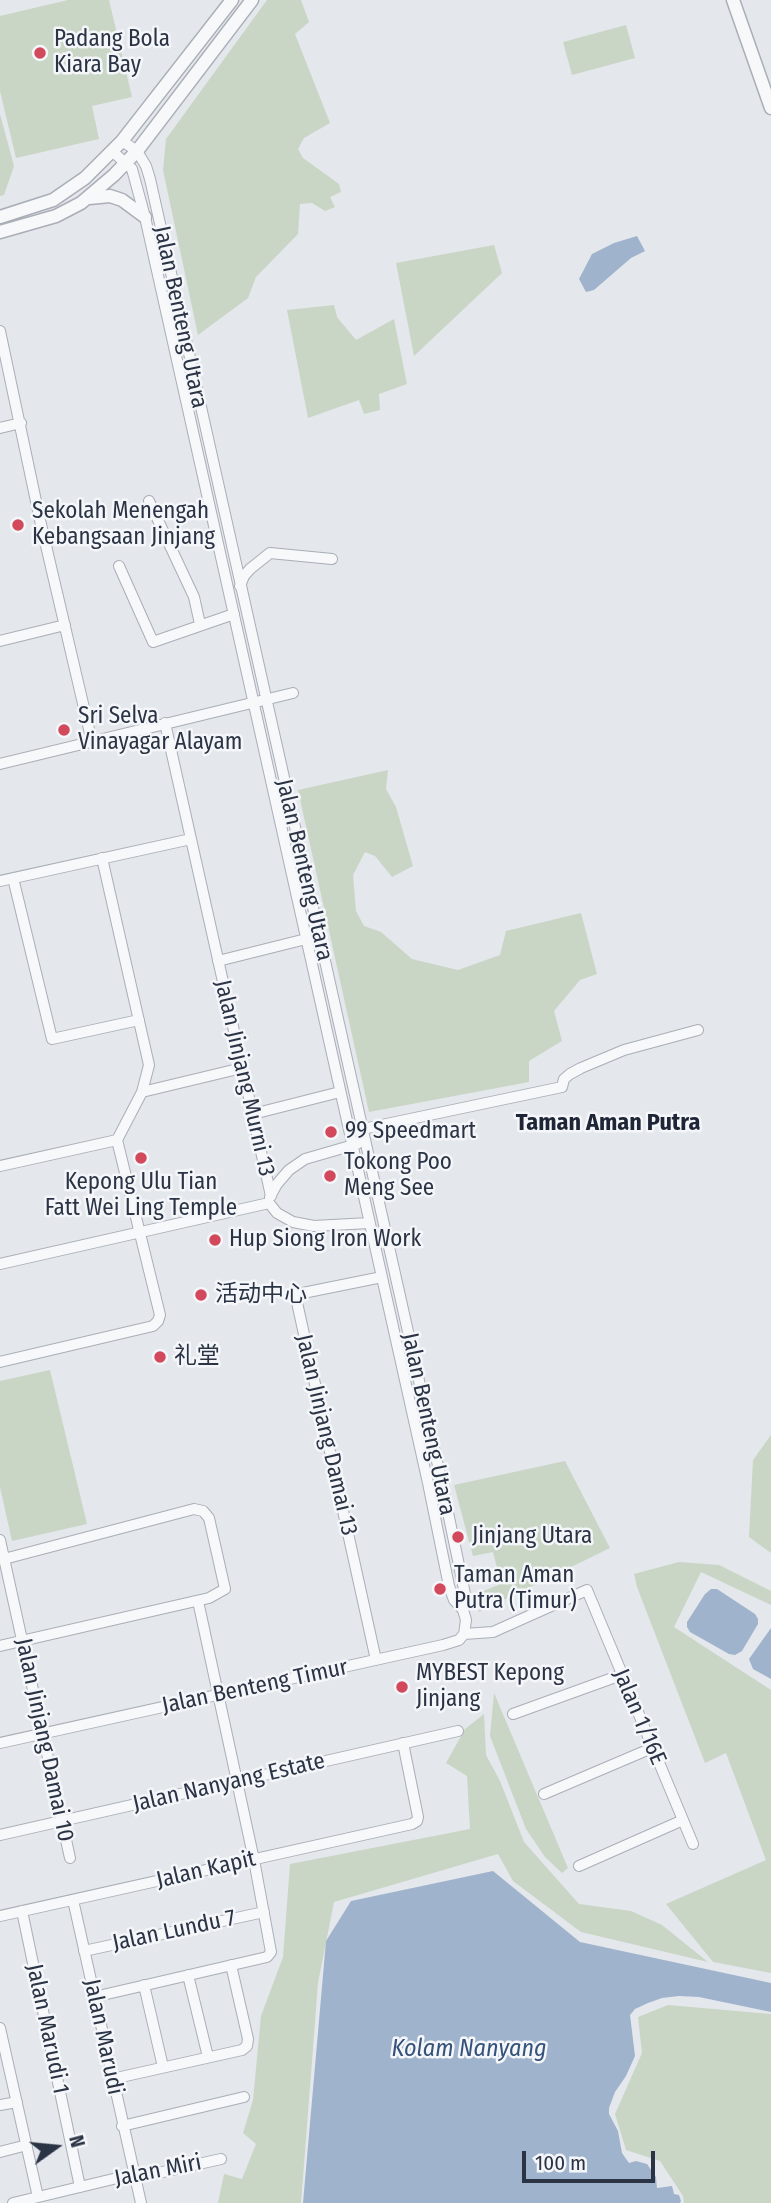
<!DOCTYPE html>
<html>
<head>
<meta charset="utf-8">
<style>
	body { margin:0 }
	#map { position:relative; width:771px; height:2203px; overflow:hidden; background:#e4e7ec; font-family:"Fira Sans Condensed",sans-serif }
	canvas { display:block }
	.north { position:absolute; left:21px; top:2112px; width:70px; height:70px; -webkit-text-stroke:5px #f4f6f9; paint-order:stroke; rotate:75deg; font-size:19px; font-weight:700; line-height:28px; text-align:center; color:#2b3445 }
	.north::after { content:''; display:block; margin:auto; width:24px; height:32px; background:#2b3445; clip-path:polygon(50% 0,100% 100%,50% 72%,0 100%) }
	.scale { position:absolute; left:522px; top:2151px; width:133px; height:32px; box-sizing:border-box; border:4px solid #2b3445; border-top:0; padding-left:9px; font-size:21px; line-height:24px; white-space:nowrap; color:#2b3445; -webkit-text-stroke:5px #f4f6f9; paint-order:stroke }
</style>
</head>
<body>
<div id="map">
<canvas width="771" height="2203"></canvas>
<div class="north">N</div>
<div class="scale">100 m</div>
</div>
<script>
const g = document.querySelector('canvas').getContext('2d');
g.lineJoin = 'round';
function fillPath(path, color) { g.fillStyle = color; g.fill(path, 'evenodd'); }
const poly = rows => new Path2D(rows.map(r => 'M' + r).join(''));
function trace(path, color, width, dash) { g.strokeStyle = color; g.lineWidth = width; g.lineCap = dash ? 'butt' : 'round'; g.setLineDash(dash || []); g.stroke(path); }
function label(font, color, halo, rows, align = 'center') {
  g.font = font + ' "Fira Sans Condensed","Noto Sans SC",sans-serif'; g.lineWidth = 5; g.setLineDash([]); g.textBaseline = 'middle'; g.strokeStyle = halo; g.fillStyle = color; for (const [text, x, y, turn = 0] of rows) {
    g.save(); g.translate(x, y); g.rotate((+turn || 0) * Math.PI / 180); g.textAlign = isNaN(turn) ? turn : align; if (halo) g.strokeText(text, 0, 0); g.fillText(text, 0, 0); g.restore();
  }
}
fillPath(poly([
	[68,0,109,0,132,97,92,106,99,139,16,158,0,91,0,16],
	[267,0,301,0,309,22,295,34,330,123,304,138,298,149,303,158,339,184,341,192,330,197,335,207,325,211,312,203,300,204,298,234,256,277,248,298,198,335,163,170,166,139],
	[626,25,635,58,572,75,563,42],
	[0,114,14,166,4,195,0,196],
	[494,245,502,273,414,356,396,263],
	[334,305,337,317,356,340,394,319,407,384,379,394,380,410,364,414,359,400,308,418,287,310],
	[388,770,386,789,396,807,413,866,392,877,375,856,365,852,353,875,356,911,364,926,381,932,412,959,458,970,500,955,506,931,581,913,597,974,580,980,554,1011,562,1041,529,1061,529,1082,369,1112,298,790],
	[50,1370,87,1524,12,1541,0,1487,0,1381],
	[771,1435,771,1553,749,1537,753,1460],
	[565,1461,610,1548,479,1612,476,1594,501,1584,493,1552,473,1556,454,1485],
	[679,1562,719,1565,771,1591,771,1605,701,1572,674,1627,771,1690,771,1973,713,1962,666,1904,766,1860,726,1753,705,1763,637,1587,634,1574],
	[494,1693,568,1868,562,1873,545,1857,526,1829,490,1736],
	[484,1714,486,1755,500,1781,524,1842,579,1904,631,1911,662,1925,708,1962,581,1932,513,1881,498,1854,334,1902,318,1983,301,2203,218,2203,224,2174,242,2179,256,2144,243,2133,253,2100,261,2016,283,1957,290,1864,470,1829,467,1776,446,1763,465,1729],
	[668,2005,771,2014,771,2203,684,2203,683,2196,660,2161,626,2150,615,2114,642,2053,638,2017]
]), '#c9d6c5');
fillPath(poly([
	[637,236,645,251,631,258,594,290,586,292,579,279,592,254,614,243],
	[711,1589,717,1589,755,1614,758,1619,758,1624,742,1651,735,1655,729,1654,690,1632,687,1627,687,1622,705,1594],
	[771,1628,771,1679,753,1669,749,1659],
	[493,1871,580,1942,771,1983,771,2012,699,1997,679,1996,662,1998,648,2003,635,2009,630,2015,635,2056,626,2076,615,2092,609,2108,609,2114,618,2131,622,2153,629,2163,636,2161,647,2164,656,2177,657,2188,672,2186,674,2194,679,2195,681,2201,680,2203,303,2203,326,1941,351,1901]
]), '#9fb4cc');
const minor = poly([
	[122,141,137,151,146,166,150,179,441,1479,465,1594,463,1610],
	[112,151,132,169,145,217,428,1483,449,1586,454,1600,463,1610,466,1620,464,1634],
	[0,331,40,520,92,742],
	[0,428,21,423],
	[149,501,194,597,200,624],
	[119,566,153,642,234,614],
	[240,586,244,576,250,569,270,553,332,559],
	[0,641,65,625],
	[165,723,271,1196],
	[0,764,293,693],
	[102,858,149,1065,142,1092],
	[13,878,52,1039,139,1020],
	[0,881,191,839],
	[218,961,306,939],
	[253,1114,340,1092],
	[358,1130,562,1087,564,1079,570,1074,581,1068,624,1050,698,1030],
	[0,1166,117,1140,142,1092,242,1068],
	[270,1197,277,1184,289,1170,305,1159,357,1144],
	[269,1203,277,1213,293,1222,314,1226,369,1223],
	[0,1264,269,1203],
	[0,1362,153,1326,158,1321,160,1315,117,1140],
	[0,1540,70,1858],
	[464,1634,493,1632,587,1590,693,1844],
	[0,1646,209,1598,225,1589,209,1518,203,1511,194,1509,4,1559],
	[376,1660,296,1298,298,1294,382,1277],
	[513,1714,621,1675],
	[0,1743,443,1645,459,1640,464,1634],
	[544,1794,652,1748],
	[0,1835,458,1731],
	[579,1866,683,1820],
	[73,1900,141,2203],
	[22,1911,80,2187],
	[0,1916,412,1824,417,1821,418,1817,403,1743],
	[84,1951,264,1912],
	[188,1975,208,2057],
	[144,1985,163,2067],
	[94,1997,267,1957,271,1952,254,1860,198,1601],
	[0,2028,38,2197],
	[112,2079,242,2050,247,2046,248,2039,231,1965],
	[0,2105,17,2102],
	[122,2126,244,2097],
	[0,2152,27,2145],
	[13,2203,134,2174,145,2176,221,2159]
]);
const tertiary = poly([
	[733,0,771,108],
	[89,198,110,196,122,200,145,217],
	[0,217,53,200,85,178,122,141,232,0],
	[0,232,56,216,81,203,114,175,137,151,252,0]
]);
trace(minor, '#a9aeb7', 12);
trace(tertiary, '#a9aeb7', 15);
trace(minor, '#f7f8fa', 10);
trace(tertiary, '#f7f8fa', 12);
for (const [x, y, r, color] of [
	[40,53,7,"#d1495b"],
	[18,525,7,"#d1495b"],
	[64,730,7,"#d1495b"],
	[331,1132,7,"#d1495b"],
	[141,1158,7,"#d1495b"],
	[330,1176,7,"#d1495b"],
	[215,1240,7,"#d1495b"],
	[201,1295,7,"#d1495b"],
	[160,1357,7,"#d1495b"],
	[458,1537,7,"#d1495b"],
	[440,1589,7,"#d1495b"],
	[402,1687,7,"#d1495b"]
]) { const dot = new Path2D(); dot.arc(x, y, r, 0, 2 * Math.PI); g.fillStyle = color; g.fill(dot); trace(dot, '#f4f6f9', 2.5); }
label('23px', '#2b3445', '#f4f6f9', [
	["Padang Bola",54,40],
	["Kiara Bay",54,66],
	["Sekolah Menengah",32,512],
	["Kebangsaan Jinjang",32,538],
	["Sri Selva",78,717],
	["Vinayagar Alayam",78,743],
	["99 Speedmart",345,1132],
	["Tokong Poo",344,1163],
	["Meng See",344,1189],
	["Kepong Ulu Tian",141,1183,"center"],
	["Fatt Wei Ling Temple",141,1209,"center"],
	["Hup Siong Iron Work",229,1240],
	["活动中心",215,1295],
	["礼堂",174,1357],
	["Jinjang Utara",472,1537],
	["Taman Aman",454,1576],
	["Putra (Timur)",454,1602],
	["MYBEST Kepong",416,1674],
	["Jinjang",416,1700]
], 'left');
label('23px', '#2b3445', '#f4f6f9', [
	["Jalan Benteng Utara",180,317,78],
	["Jalan Benteng Utara",304,870,77],
	["Jalan Jinjang Murni 13",244,1078,77],
	["Jalan Benteng Utara",428,1424,78],
	["Jalan Jinjang Damai 13",326,1435,77],
	["Jalan Benteng Timur",255,1687,-12],
	["Jalan 1/16E",639,1717,67],
	["Jalan Jinjang Damai 10",44,1740,78],
	["Jalan Nanyang Estate",229,1783,-13],
	["Jalan Kapit",206,1870,-13],
	["Jalan Lundu 7",174,1931,-12],
	["Jalan Marudi 1",47,2029,78],
	["Jalan Marudi",103,2037,78],
	["Jalan Miri",158,2171,-11]
]);
label('bold 24px', '#1d2536', '#f4f6f9', [
	["Taman Aman Putra",608,1123]
]);
label('italic 24px', '#34527a', '#f4f6f9', [
	["Kolam Nanyang",469,2049]
]);
</script>
</body>
</html>
